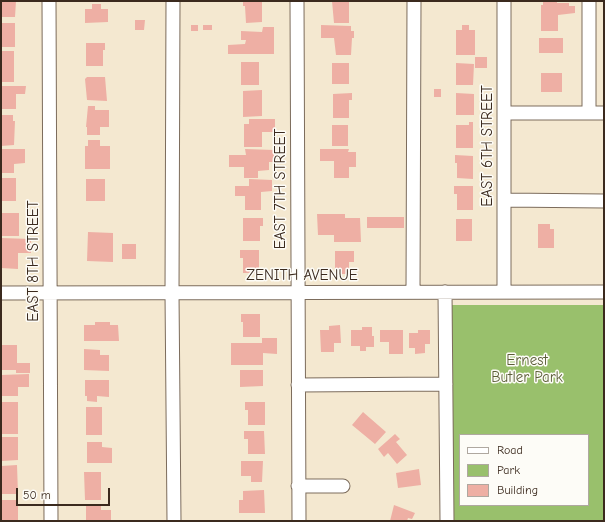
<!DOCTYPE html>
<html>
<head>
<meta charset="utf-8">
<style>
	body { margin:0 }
	#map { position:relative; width:605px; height:522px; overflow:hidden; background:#f4e8d0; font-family:"Comic Neue",sans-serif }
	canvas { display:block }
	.frame { position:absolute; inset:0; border:2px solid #3b2a1e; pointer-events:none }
	.legend { position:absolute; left:459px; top:434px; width:130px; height:72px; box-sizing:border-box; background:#fdfcf7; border:1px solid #afa8a0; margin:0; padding:5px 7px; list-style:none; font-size:12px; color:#3b2a1e }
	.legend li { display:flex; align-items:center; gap:8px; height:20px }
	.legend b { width:20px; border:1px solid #afa8a0 }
	.scale { position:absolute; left:16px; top:488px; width:94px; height:18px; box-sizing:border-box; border:2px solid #3b2a1e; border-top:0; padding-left:5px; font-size:12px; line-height:14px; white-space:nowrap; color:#3b2a1e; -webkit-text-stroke:3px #fdfcf7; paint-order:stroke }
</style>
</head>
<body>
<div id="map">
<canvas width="605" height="522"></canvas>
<div class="frame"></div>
<ul class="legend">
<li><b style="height:5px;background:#fff"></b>Road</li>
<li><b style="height:11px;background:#99c06c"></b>Park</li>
<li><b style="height:11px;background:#eeafa4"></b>Building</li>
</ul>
<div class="scale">50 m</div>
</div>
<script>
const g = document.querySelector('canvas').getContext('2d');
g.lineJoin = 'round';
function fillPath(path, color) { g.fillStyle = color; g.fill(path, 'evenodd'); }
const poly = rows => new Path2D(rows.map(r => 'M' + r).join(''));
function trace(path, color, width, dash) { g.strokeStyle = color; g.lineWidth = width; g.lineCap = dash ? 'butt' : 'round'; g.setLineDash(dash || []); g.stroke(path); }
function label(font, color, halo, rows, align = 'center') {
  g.font = font + ' "Comic Neue",sans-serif'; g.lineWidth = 3; g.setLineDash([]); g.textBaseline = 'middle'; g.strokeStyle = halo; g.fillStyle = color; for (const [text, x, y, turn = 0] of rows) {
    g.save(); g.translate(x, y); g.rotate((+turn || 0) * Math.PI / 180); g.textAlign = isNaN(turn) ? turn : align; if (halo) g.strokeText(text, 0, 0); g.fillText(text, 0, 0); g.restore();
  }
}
fillPath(poly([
	[451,305,604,305,604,521,451,521],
	[460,435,588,435,588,505,460,505]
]), '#99c06c');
fillPath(poly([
	[1,1,16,1,15,17,1,17],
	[243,1,262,1,262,22,246,23,245,6,243,6],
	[332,1,349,2,349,23,334,23],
	[543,1,557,1,557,3,569,3,569,6,575,6,575,13,558,15,558,31,541,31,541,5,543,5],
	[92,4,101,4,101,9,108,9,108,22,85,23,85,9,92,9],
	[135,20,145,20,144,30,135,30],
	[1,23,15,23,15,47,1,47],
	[191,25,198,25,198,31,191,31],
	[203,25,212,25,212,30,203,30],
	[321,25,351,26,351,31,354,31,354,38,352,38,351,55,336,55,334,38,321,38],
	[462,25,469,25,469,30,475,30,475,55,456,55,456,30,462,30],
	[263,27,274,27,274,54,228,54,228,45,245,44,246,40,241,40,241,31,262,32],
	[539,38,563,38,563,53,539,53],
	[86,43,105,43,105,50,103,50,103,66,86,66],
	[1,51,14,51,14,82,1,82],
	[475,57,487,57,487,68,475,68],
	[241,62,259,62,259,85,241,85],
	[332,63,349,63,349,84,332,84],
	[456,63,474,64,473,85,456,85],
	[541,73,562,73,562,92,541,92],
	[87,77,105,77,107,101,87,100,85,79],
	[1,86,26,86,25,94,16,94,16,109,1,109],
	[434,89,441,89,441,97,434,97],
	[262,90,262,116,243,117,243,91],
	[352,93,352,100,349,100,349,118,333,118,333,94],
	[456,93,474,94,474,115,456,115],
	[88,106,95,106,95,110,109,110,109,127,100,127,100,135,87,135,87,127,86,127],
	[1,115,13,115,13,121,15,121,14,145,1,146],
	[249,119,275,119,275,132,262,132,262,147,244,147,244,124,249,124],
	[469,122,473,122,473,148,456,148,456,125,469,125],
	[332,125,348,125,348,146,332,146],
	[88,140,100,140,100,146,110,146,110,169,85,169,85,146,88,146],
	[1,149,25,149,25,163,14,164,14,173,1,173],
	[245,149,274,150,274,162,269,162,269,170,258,171,258,178,244,178,244,167,229,167,229,155,246,155],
	[320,149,349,149,348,152,356,152,356,167,349,167,349,178,334,178,334,161,320,161],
	[455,155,473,156,473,179,457,178,457,163,455,163],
	[1,178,16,178,16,201,1,201],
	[86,179,105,179,105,201,86,201],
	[249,179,272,180,272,191,261,192,261,210,245,210,245,196,235,196,235,186,249,186],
	[454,186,473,186,473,210,457,210,457,194,454,194],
	[1,213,19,213,19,236,1,236],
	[317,214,345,214,345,218,360,218,361,242,334,242,334,235,318,235],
	[367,217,404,217,404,228,367,228],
	[243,218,263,218,263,226,260,226,260,241,243,241],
	[456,219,472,219,472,241,456,241],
	[538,224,550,224,550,229,554,229,554,248,538,248],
	[88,232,113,233,113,262,87,261],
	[1,238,31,239,31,253,18,253,18,269,1,268],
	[122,244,136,244,136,259,122,259],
	[240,250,259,250,259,273,243,273,243,258,240,258],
	[335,251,354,251,354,262,349,262,349,274,335,274],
	[241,314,260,314,260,337,243,337,243,322,241,322],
	[95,322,110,322,110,325,118,325,119,341,84,341,84,325,95,325],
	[340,325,341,343,334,343,334,352,321,352,320,330,329,330,329,326],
	[362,327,372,327,372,336,374,336,374,347,366,347,366,351,360,351,360,346,351,346,351,330,362,330],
	[380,330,403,330,403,354,389,354,389,342,380,342],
	[418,330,430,330,430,344,425,344,425,353,415,354,415,348,409,348,409,333,418,333],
	[262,338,277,338,277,354,263,353,263,365,231,365,231,343,262,343],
	[1,345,17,345,17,363,30,363,30,373,16,373,16,370,2,370],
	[84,349,100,350,100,355,109,355,109,371,84,370],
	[240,370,263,370,263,386,240,387],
	[29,374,29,387,18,387,18,396,1,396,1,375],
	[85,380,109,380,109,397,97,396,97,402,87,401,87,396,85,396],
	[1,402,18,402,18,434,1,434],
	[245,402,265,402,265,425,248,425,248,410,245,410],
	[86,407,102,407,102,435,86,435],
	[363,412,386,432,375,444,352,425],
	[244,431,264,431,265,454,248,454,248,439,244,439],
	[395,434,400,439,396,442,407,455,397,464,388,453,384,457,378,449],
	[1,437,18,437,18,460,2,461],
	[87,442,102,442,102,447,112,448,112,463,87,463],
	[241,461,263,461,262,482,251,482,251,476,241,476],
	[17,465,18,494,1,494,1,466],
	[419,469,421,485,398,488,396,473],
	[84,472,101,472,101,500,85,500],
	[264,490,265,513,239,513,239,500,243,500,243,491],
	[1,500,18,500,18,521,1,521],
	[86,504,101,504,101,510,111,510,111,521,86,521],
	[394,505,415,513,412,519,408,518,407,521,390,521]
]), '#eeafa4');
const minor = poly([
	[49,1,51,521],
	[173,1,172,293,174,521],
	[297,1,299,521],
	[504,1,504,291],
	[589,1,589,113],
	[504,113,604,113],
	[504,200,604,201],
	[413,292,414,1],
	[445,292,447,521],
	[1,293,604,292],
	[298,385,446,384],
	[298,486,343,486]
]);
trace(minor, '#7c6c5c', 15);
trace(minor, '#fff', 13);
label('15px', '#3b2a1e', '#fdfcf7', [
	["EAST 6TH STREET",488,146,-90],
	["EAST 7TH STREET",281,189,-90],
	["EAST 8TH STREET",34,261,-90],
	["ZENITH AVENUE",302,276]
]);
label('15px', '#5c5e39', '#fdfcf7', [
	["Ernest",527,361],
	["Butler Park",527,378]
]);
</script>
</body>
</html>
